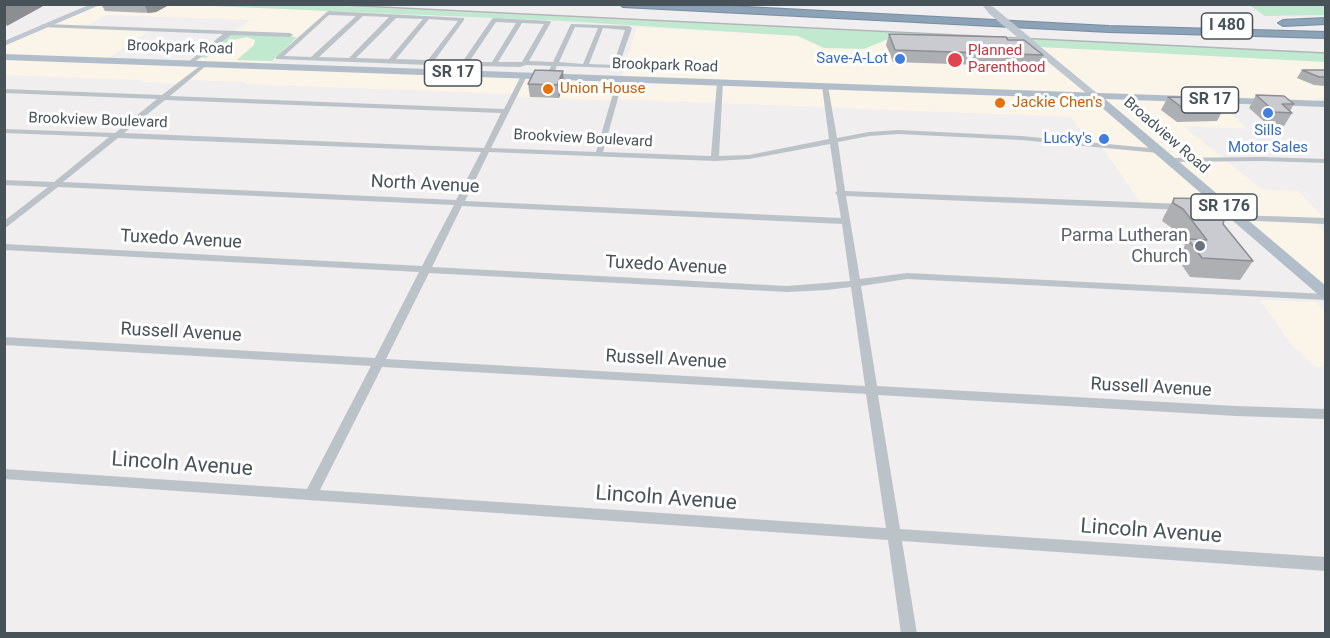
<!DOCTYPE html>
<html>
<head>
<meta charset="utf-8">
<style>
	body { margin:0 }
	#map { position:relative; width:1330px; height:638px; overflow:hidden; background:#f0eeee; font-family:Roboto,sans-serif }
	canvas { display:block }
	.frame { position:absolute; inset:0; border:6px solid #485259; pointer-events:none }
</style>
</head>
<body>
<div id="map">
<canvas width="1330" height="638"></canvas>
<div class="frame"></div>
</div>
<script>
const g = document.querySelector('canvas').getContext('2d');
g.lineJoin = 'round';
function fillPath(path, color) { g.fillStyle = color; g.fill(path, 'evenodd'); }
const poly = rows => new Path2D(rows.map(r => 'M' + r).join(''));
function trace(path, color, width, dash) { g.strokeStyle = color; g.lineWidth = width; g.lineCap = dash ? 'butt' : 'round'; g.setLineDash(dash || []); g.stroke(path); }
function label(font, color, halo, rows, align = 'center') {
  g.font = font + ' Roboto,sans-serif'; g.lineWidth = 6; g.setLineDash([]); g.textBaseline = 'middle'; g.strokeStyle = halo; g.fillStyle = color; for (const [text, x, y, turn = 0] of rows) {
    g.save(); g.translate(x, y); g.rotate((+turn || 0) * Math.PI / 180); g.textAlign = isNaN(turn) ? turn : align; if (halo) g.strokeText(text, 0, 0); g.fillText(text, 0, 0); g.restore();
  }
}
fillPath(poly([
	[99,4,189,5,329,11,267,66,620,80,637,27,798,36,824,48,888,39,1325,62,1325,98,1314,98,1320,103,1219,101,1247,129,1183,126,1261,189,1298,191,1325,219,1314,221,1325,233,1325,294,1226,209,1143,206,1101,146,1091,145,1071,117,615,99,614,101,512,97,512,94,246,84,247,82,185,80,180,84,140,82,142,80,5,75,5,44],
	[105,15,249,20,250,20,189,64,106,60,150,30,83,28],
	[1260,300,1316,302,1325,311,1325,367,1315,367,1291,344]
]), '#faf4e9');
fillPath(poly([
	[189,5,319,5,1325,53,1326,62,888,39,864,49,824,48,798,36,565,21],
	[1249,5,1325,5,1325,15,1265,16],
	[228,34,297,37,272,61,363,64,237,60,254,45,255,40,247,37,229,41,206,58,198,57]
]), '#c1e9d0');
const highway = poly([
	[619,4,690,4,1109,26,1326,32,1326,38,1109,32,623,7,619,4],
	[1326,18,1326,24,1283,26,1278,23,1283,20,1326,18]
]);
trace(highway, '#778da3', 2);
fillPath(poly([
	[328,11,464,18,464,20,434,61,463,61,492,19,494,18,550,21,551,22,529,61,553,62,571,24,629,26,632,28,618,68,557,66,552,77,549,79,546,77,551,66,526,65,520,67,429,65,276,59,276,57,328,11],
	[329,15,356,16,311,57,284,56,329,15],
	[363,16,389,17,349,58,319,57,363,16],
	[396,18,423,19,389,59,356,58,396,18],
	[429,19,458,21,428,60,396,59,429,19],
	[496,22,516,23,492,62,469,62,496,22],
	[522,23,544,24,522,62,498,62,522,23],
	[575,27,598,28,583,64,559,62,575,27],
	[603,28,625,30,613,65,589,64,603,28],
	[43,24,290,33,293,35,290,37,231,35,189,66,186,64,187,63,223,34,41,27,40,26,43,24],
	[205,62,207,63,207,65,170,96,504,109,521,76,526,75,527,76,491,148,596,152,617,80,620,78,623,80,603,152,711,156,717,82,720,80,723,82,719,156,749,155,829,139,822,86,825,84,828,86,837,138,869,132,898,130,1021,136,1161,149,1161,153,1158,153,1021,140,898,134,869,136,838,142,845,191,1184,204,1188,207,1184,210,846,196,860,279,907,273,1326,294,1326,300,907,279,861,286,877,386,1236,406,1326,409,1326,419,1236,416,878,395,900,529,1326,557,1326,571,902,541,917,634,901,634,888,540,4,479,4,469,307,489,371,366,4,345,4,337,375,358,419,272,4,250,4,244,422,266,454,205,58,187,4,229,4,221,48,187,4,185,4,180,54,182,109,137,4,133,4,129,115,133,157,99,4,93,4,89,162,95,205,62],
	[165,100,501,113,484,148,124,133,165,100],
	[118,138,481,152,456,200,63,182,118,138],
	[830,144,837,191,835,193,837,195,841,218,465,201,489,152,715,161,749,159,830,144],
	[462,206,842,224,850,281,787,286,432,267,462,206],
	[429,273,787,292,827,290,851,287,865,386,386,359,429,273],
	[382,367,866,394,886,528,320,490,382,367],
	[1263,157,1326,159,1326,163,1263,161,1169,162,1165,160,1169,158,1263,157],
	[1236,215,1326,218,1326,224,1233,220,1233,216,1236,215]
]), '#bbc3c9');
fillPath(poly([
	[91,4,102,4,4,46,4,41,91,4],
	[981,4,989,4,996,11,989,13,981,4],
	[1030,43,1036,43,1098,94,1098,98,1092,98,1030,47,1030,43]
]), '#bec7d0');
fillPath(poly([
	[4,54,1326,101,1326,107,1105,99,1326,286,1326,299,1321,297,1092,99,4,60,4,54]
]), '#b1beca');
fillPath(highway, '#8ba2b7');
trace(poly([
	[319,4,1326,53]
]), '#b1b4b8', 1.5);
trace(poly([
	[992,11,1033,45]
]), '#bec7d0', 8);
fillPath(poly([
	[101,4,167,4,167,6,156,12,148,13,105,11],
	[889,34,1008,40,1043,55,1039,67,893,62,886,45],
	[1302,70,1326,70,1326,86,1314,85,1297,78],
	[563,71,564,84,559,98,530,97,528,84],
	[1256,95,1294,104,1290,111,1292,113,1284,126,1268,125,1249,108],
	[1168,97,1224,108,1217,121,1177,122,1161,110],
	[1174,198,1223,224,1253,261,1240,280,1190,277,1177,258,1185,245,1172,228,1162,221,1164,216]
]), '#adafb3');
fillPath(poly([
	[10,4,47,4,7,26,4,21,4,7],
	[144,4,167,4,167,6,156,12,148,13],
	[563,71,564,84,559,98,557,85]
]), '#8d8e92');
const building = poly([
	[889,34,1006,37,1008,40,1024,40,1043,55,895,50,889,34],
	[535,70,563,71,557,85,528,84,535,70],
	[1302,70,1326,70,1326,77,1319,77,1302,70],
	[1256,95,1284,96,1294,104,1282,104,1292,113,1275,112,1256,95],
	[1168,97,1211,98,1224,108,1184,109,1168,97],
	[1174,198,1210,199,1228,205,1223,224,1253,261,1202,258,1188,239,1207,240,1183,209,1173,203,1174,198]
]);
fillPath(building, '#c9cbd0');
trace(building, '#8d8e92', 1.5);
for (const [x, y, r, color] of [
	[900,59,6,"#3f7fe0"],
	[955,60,8,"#e0444e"],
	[548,89,6,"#e8710a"],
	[1000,103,6,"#e8710a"],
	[1268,113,6,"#3f7fe0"],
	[1104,139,6,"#3f7fe0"],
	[1200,246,6,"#6b7280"]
]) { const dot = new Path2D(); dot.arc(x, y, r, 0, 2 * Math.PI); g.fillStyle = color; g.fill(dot); trace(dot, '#fff', 2); }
label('15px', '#485259', '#fff', [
	["Brookpark Road",180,48,2],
	["Brookpark Road",665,66,2],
	["Brookview Boulevard",98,121,2],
	["Broadview Road",1166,136,41],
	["Brookview Boulevard",583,139,3]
]);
label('15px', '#be3a42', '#fff', [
	["Planned",968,51],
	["Parenthood",968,68]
], 'left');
label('15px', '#366cbe', '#fff', [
	["Save-A-Lot",888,59],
	["Sills",1268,131,"center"],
	["Motor Sales",1268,148,"center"],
	["Lucky's",1092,139]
], 'right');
label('15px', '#c56008', '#fff', [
	["Union House",560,89],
	["Jackie Chen's",1012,103]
], 'left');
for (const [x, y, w] of [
	[1227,26,51],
	[453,73,57],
	[1210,100,57],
	[1224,207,66]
]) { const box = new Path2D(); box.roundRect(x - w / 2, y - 13, w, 26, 4.5); g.fillStyle = '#fff'; g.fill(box); trace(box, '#485259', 1.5); }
label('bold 16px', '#485259', null, [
	["I 480",1227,26],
	["SR 17",453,73],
	["SR 17",1210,100],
	["SR 176",1224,207]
]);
label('18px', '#485259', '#fff', [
	["North Avenue",425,185,3],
	["Tuxedo Avenue",181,240,3],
	["Tuxedo Avenue",666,266,3],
	["Russell Avenue",181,333,3],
	["Russell Avenue",666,360,3],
	["Russell Avenue",1151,388,3]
]);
label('18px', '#5b616d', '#fff', [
	["Parma Lutheran",1188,236],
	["Church",1188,257]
], 'right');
label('21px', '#485259', '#fff', [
	["Lincoln Avenue",182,465,4],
	["Lincoln Avenue",666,499,4],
	["Lincoln Avenue",1151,532,4]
]);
</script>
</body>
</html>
